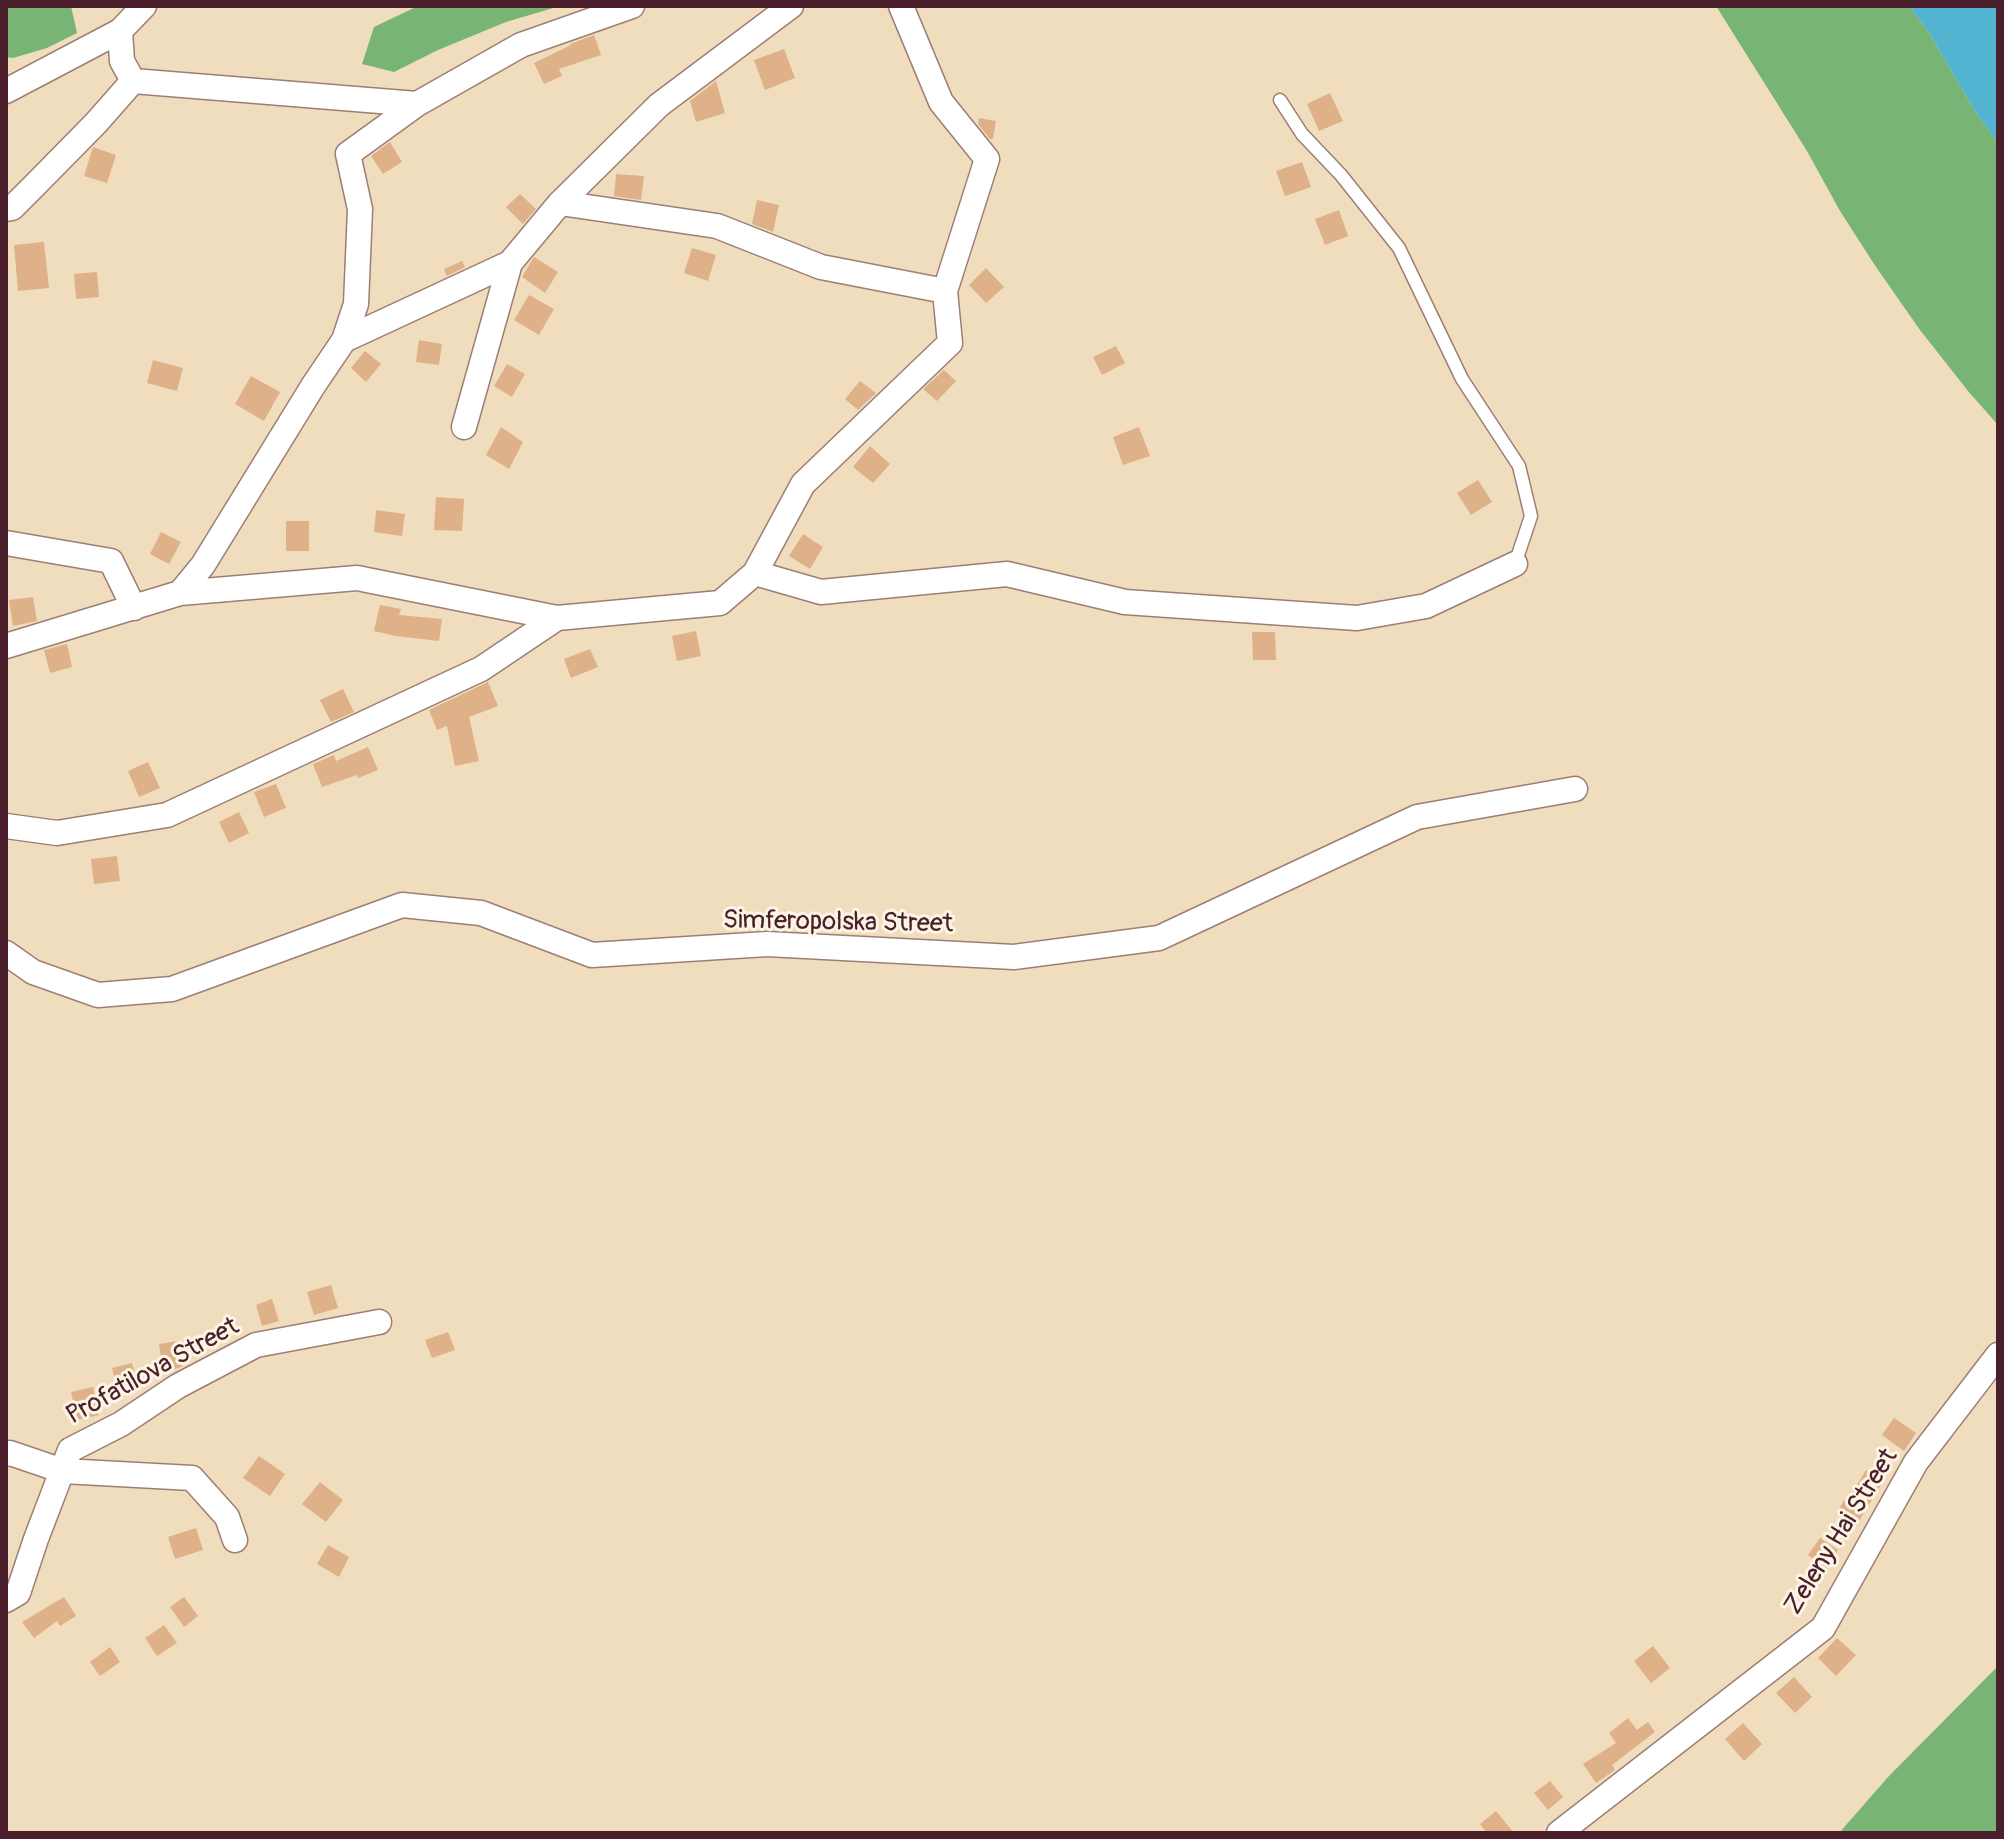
<!DOCTYPE html>
<html>
<head>
<meta charset="utf-8">
<style>
	body { margin:0 }
	#map { position:relative; width:2004px; height:1839px; overflow:hidden; background:#f0ddbd; font-family:Pangolin,sans-serif }
	canvas { display:block }
	.frame { position:absolute; inset:0; border:8px solid #4a1f2b; pointer-events:none }
</style>
</head>
<body>
<div id="map">
<canvas width="2004" height="1839"></canvas>
<div class="frame"></div>
</div>
<script>
const g = document.querySelector('canvas').getContext('2d');
g.lineJoin = 'round';
function fillPath(path, color) { g.fillStyle = color; g.fill(path, 'evenodd'); }
const poly = rows => new Path2D(rows.map(r => 'M' + r).join(''));
function trace(path, color, width, dash) { g.strokeStyle = color; g.lineWidth = width; g.lineCap = dash ? 'butt' : 'round'; g.setLineDash(dash || []); g.stroke(path); }
function label(font, color, halo, rows, align = 'center') {
  g.font = font + ' Pangolin,sans-serif'; g.lineWidth = 6; g.setLineDash([]); g.textBaseline = 'middle'; g.strokeStyle = halo; g.fillStyle = color; for (const [text, x, y, turn = 0] of rows) {
    g.save(); g.translate(x, y); g.rotate((+turn || 0) * Math.PI / 180); g.textAlign = isNaN(turn) ? turn : align; if (halo) g.strokeText(text, 0, 0); g.fillText(text, 0, 0); g.restore();
  }
}
fillPath(poly([
	[6,6,71,6,77,33,47,48,13,58,6,57],
	[418,6,560,6,506,22,438,50,394,72,362,64,374,27],
	[1716,6,1909,6,1930,34,1973,108,1998,143,1998,425,1968,391,1920,330,1876,267,1840,211,1807,151],
	[1998,1666,1998,1833,1839,1833,1889,1776]
]), '#78b474');
fillPath(poly([
	[1909,6,1998,6,1998,143,1973,108,1930,34]
]), '#52b4d1');
fillPath(poly([
	[594,35,601,55,559,69,562,76,544,84,534,63,571,45,570,44],
	[784,49,795,78,765,90,754,60],
	[716,81,725,113,696,122,690,101],
	[1330,93,1343,121,1319,131,1307,104],
	[979,118,996,121,993,139,990,139,978,124],
	[390,142,402,162,383,174,371,156],
	[93,147,116,155,107,183,84,176],
	[1302,162,1311,187,1285,196,1276,171],
	[616,174,644,176,641,200,614,196],
	[520,194,536,209,523,224,506,207],
	[757,200,779,205,773,232,752,224],
	[1339,210,1348,236,1325,245,1315,219],
	[44,242,49,288,18,291,14,245],
	[692,248,716,255,708,281,684,273],
	[534,257,558,272,545,293,522,277],
	[462,261,465,267,447,276,444,269],
	[986,268,1004,287,986,303,969,285],
	[97,272,99,297,76,299,74,274],
	[529,295,554,309,539,335,514,320],
	[419,340,442,344,439,365,416,362],
	[1116,346,1125,363,1102,375,1093,357],
	[365,351,381,364,366,382,351,368],
	[153,360,183,368,177,391,147,383],
	[507,364,525,374,512,397,494,386],
	[944,370,956,381,937,401,923,389],
	[251,376,280,392,264,421,235,404],
	[860,381,876,393,858,410,845,399],
	[501,427,523,442,509,469,486,455],
	[1139,427,1150,456,1123,465,1113,437],
	[870,446,890,464,873,483,853,467],
	[1478,480,1492,502,1471,515,1457,493],
	[436,497,464,499,462,531,434,530],
	[376,510,405,514,402,536,374,532],
	[286,521,309,521,309,551,286,551],
	[161,532,181,542,169,564,150,554],
	[803,534,823,547,810,569,789,556],
	[33,597,37,621,13,626,9,600],
	[380,605,401,609,399,615,442,619,439,641,396,636,374,631],
	[696,631,701,656,677,661,672,636],
	[1252,632,1275,632,1276,660,1253,660],
	[67,644,72,667,50,673,44,650],
	[590,649,598,667,571,678,564,659],
	[488,682,498,706,469,717,479,761,455,766,447,726,437,730,429,710],
	[343,689,354,712,331,722,320,700],
	[368,747,378,770,358,778,357,775,322,787,313,764,334,755,336,761],
	[148,762,160,788,139,797,128,771],
	[276,784,286,808,264,817,254,792],
	[239,812,249,833,229,843,219,822],
	[117,856,120,881,94,884,91,859],
	[331,1285,338,1308,314,1315,307,1292],
	[272,1299,279,1321,262,1326,256,1305],
	[448,1332,455,1350,432,1358,425,1340],
	[178,1341,182,1367,163,1372,159,1344],
	[132,1363,139,1387,119,1393,112,1368],
	[93,1387,99,1415,77,1420,71,1392],
	[1894,1418,1916,1433,1904,1451,1882,1435],
	[259,1456,285,1474,270,1496,243,1478],
	[1866,1470,1884,1480,1856,1526,1836,1514,1848,1494,1851,1495],
	[320,1482,343,1500,326,1522,302,1504],
	[196,1528,203,1550,175,1559,168,1537],
	[1820,1538,1838,1550,1826,1568,1808,1555],
	[328,1545,349,1557,339,1577,317,1564],
	[64,1597,76,1616,60,1626,57,1621,34,1638,22,1622],
	[184,1597,198,1616,184,1627,170,1607],
	[164,1625,177,1643,157,1656,145,1638],
	[1837,1638,1856,1655,1836,1676,1818,1658],
	[1653,1646,1670,1668,1651,1683,1634,1661],
	[110,1647,120,1662,100,1676,90,1662],
	[1794,1677,1812,1697,1795,1713,1776,1693],
	[1628,1718,1637,1730,1648,1722,1655,1732,1612,1765,1615,1770,1596,1783,1583,1764,1616,1743,1609,1733],
	[1743,1723,1762,1744,1744,1761,1725,1739],
	[1550,1781,1563,1797,1548,1810,1534,1793],
	[1496,1811,1514,1833,1487,1833,1480,1824]
]), '#deb188');
const lane = poly([
	[1280,100,1302,134,1341,175,1399,248,1462,379,1519,466,1531,516,1515,564]
]);
const street = poly([
	[120,31,122,61,133,81,417,104,521,45,632,6],
	[6,91,120,31,144,6],
	[560,203,717,226,821,267,945,291],
	[6,209,12,208,37,183,96,123,133,81],
	[344,340,356,304,360,209,348,154,417,104],
	[464,427,510,263],
	[6,543,111,561,134,608],
	[755,573,821,592,1007,574,1125,602,1357,618,1426,606,1515,564],
	[180,593,203,565,313,386,344,340,510,263,560,203,659,105,791,6],
	[6,646,180,593,357,578,557,618],
	[6,826,57,833,167,815,481,669,557,618,720,603,755,573,803,484,950,343,945,291,987,159,941,102,901,6],
	[6,953,33,972,98,995,172,989,402,905,481,913,592,955,767,944,1014,957,1159,938,1417,817,1575,789],
	[6,1454,10,1453,63,1471,192,1478,227,1517,235,1540],
	[6,1600,18,1593,36,1539,70,1450,121,1424,178,1386,256,1345,379,1322],
	[1559,1833,1823,1628,1916,1462,1998,1355]
]);
trace(lane, '#9d7e74', 15);
trace(street, '#9d7e74', 27);
trace(lane, '#fff', 12);
trace(street, '#fff', 24);
label('26px', '#4a1f2b', '#fcf5e5', [
	["Simferopolska Street",838,923,1],
	["Profatilova Street",153,1372,-29],
	["Zeleny Hai Street",1842,1532,-58]
]);
</script>
</body>
</html>
